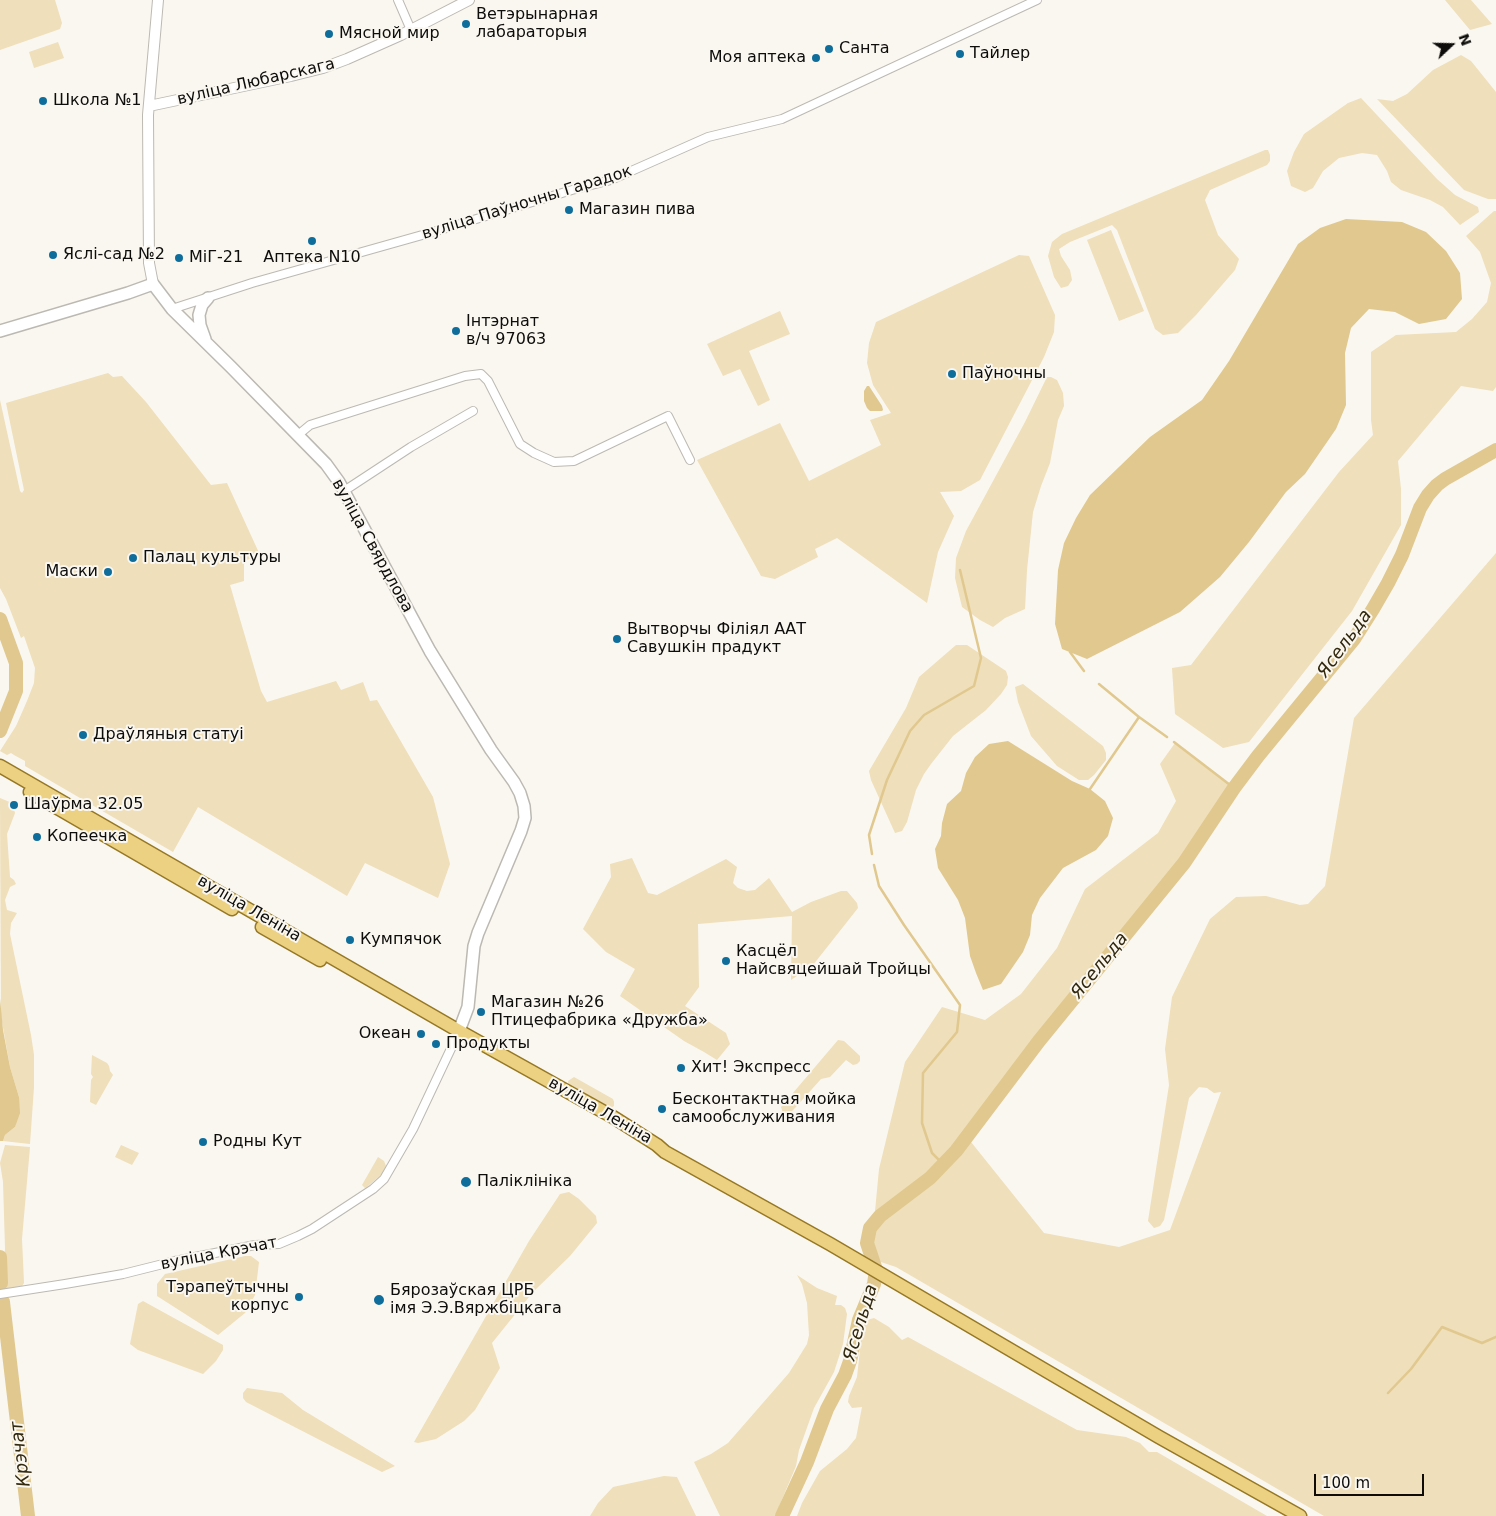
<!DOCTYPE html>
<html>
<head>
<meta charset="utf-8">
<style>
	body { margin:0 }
	#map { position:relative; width:1496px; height:1516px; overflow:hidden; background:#faf7f0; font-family:"DejaVu Sans",sans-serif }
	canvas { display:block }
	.north { position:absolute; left:1426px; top:20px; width:50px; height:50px; -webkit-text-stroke:4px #faf7f0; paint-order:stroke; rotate:69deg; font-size:14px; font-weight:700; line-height:20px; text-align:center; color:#0e0d0b }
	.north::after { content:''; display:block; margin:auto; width:18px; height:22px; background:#0e0d0b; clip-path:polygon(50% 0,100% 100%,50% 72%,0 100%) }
	.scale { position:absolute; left:1314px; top:1474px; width:110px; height:22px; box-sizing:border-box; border:2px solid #0e0d0b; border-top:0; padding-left:6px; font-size:15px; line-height:18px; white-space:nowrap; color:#0e0d0b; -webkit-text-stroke:4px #faf7f0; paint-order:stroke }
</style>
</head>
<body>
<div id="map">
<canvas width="1496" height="1516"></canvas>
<div class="north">N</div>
<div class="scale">100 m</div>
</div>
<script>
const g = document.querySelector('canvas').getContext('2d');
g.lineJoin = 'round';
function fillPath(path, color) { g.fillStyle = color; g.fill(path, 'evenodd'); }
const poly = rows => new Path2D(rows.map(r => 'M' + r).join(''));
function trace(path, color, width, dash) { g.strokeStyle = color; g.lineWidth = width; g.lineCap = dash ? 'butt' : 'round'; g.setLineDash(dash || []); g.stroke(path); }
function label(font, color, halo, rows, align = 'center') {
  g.font = font + ' "DejaVu Sans",sans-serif'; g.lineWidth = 4; g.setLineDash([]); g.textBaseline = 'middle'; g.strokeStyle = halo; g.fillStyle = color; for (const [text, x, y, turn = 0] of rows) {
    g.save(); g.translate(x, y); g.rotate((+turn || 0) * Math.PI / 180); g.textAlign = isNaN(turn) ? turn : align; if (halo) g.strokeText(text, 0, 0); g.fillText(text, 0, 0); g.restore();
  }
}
fillPath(poly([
	[0,0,55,0,62,23,60,29,0,50],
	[1445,0,1471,0,1492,24,1470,30],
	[58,42,64,58,34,68,29,52],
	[1461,55,1471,61,1496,92,1496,199,1488,199,1464,190,1377,99,1393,101,1407,94,1433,70],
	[1361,98,1437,179,1455,195,1478,207,1479,212,1460,225,1443,207,1430,200,1401,190,1391,182,1387,171,1377,155,1362,153,1339,158,1323,171,1313,188,1305,192,1291,186,1287,171,1294,152,1304,134,1348,103],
	[1265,150,1268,150,1270,155,1270,161,1267,165,1210,190,1205,200,1218,235,1239,259,1235,270,1196,315,1178,333,1163,335,1155,329,1117,230,1112,225,1070,242,1059,249,1061,256,1070,270,1072,280,1068,286,1061,288,1054,277,1048,256,1052,242,1062,234],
	[1494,211,1496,211,1496,387,1493,391,1461,386,1398,461,1401,489,1401,525,1352,611,1249,742,1223,748,1175,714,1172,668,1191,665,1339,472,1373,435,1371,420,1371,352,1396,335,1456,332,1472,319,1487,302,1491,283,1480,252,1466,236],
	[1111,230,1144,311,1119,321,1087,240],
	[1019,255,1029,256,1055,315,1054,332,1044,357,980,480,961,491,940,492,954,516,938,552,927,603,837,538,815,549,818,557,775,579,761,576,697,460,780,423,809,481,881,445,870,420,891,413,873,385,867,363,869,343,876,322],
	[780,311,790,334,749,351,770,400,758,406,740,369,723,376,707,344],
	[108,373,113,377,122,376,146,402,211,485,227,483,260,555,244,561,244,581,230,585,261,691,267,702,336,681,341,690,363,682,370,701,377,700,433,797,450,864,438,898,365,863,347,896,198,807,173,852,25,766,25,761,14,755,11,753,7,755,0,751,16,726,27,701,34,683,35,668,24,636,21,638,6,599,0,588,0,400,20,491,22,493,24,490,6,403],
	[1047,377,1051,377,1057,380,1063,393,1064,406,1058,420,1050,463,1041,486,1033,512,1027,570,1025,609,1005,618,993,627,980,620,962,607,955,578,956,558,966,531,1025,422],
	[1496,553,1496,1516,1324,1516,896,1267,872,1259,869,1251,867,1235,870,1228,874,1222,879,1169,905,1062,942,1007,985,1020,1021,994,1057,948,1085,889,1158,833,1176,801,1160,764,1175,743,1234,788,1184,863,1039,1041,967,1137,1044,1233,1119,1247,1170,1230,1221,1092,1214,1093,1207,1088,1199,1087,1189,1098,1164,1220,1160,1226,1154,1228,1148,1221,1169,1085,1165,1049,1172,997,1210,919,1236,897,1266,896,1300,905,1308,904,1325,886,1354,718],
	[956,645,967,645,1006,671,1008,677,1007,685,1001,694,986,710,953,736,931,764,924,774,916,790,907,822,902,831,895,833,871,780,869,771,906,708,919,677],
	[1023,684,1103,746,1106,753,1106,760,1094,775,1088,780,1079,780,1057,766,1031,736,1018,702,1015,687],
	[0,798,12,803,15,813,7,834,10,877,14,880,16,884,10,887,5,900,7,910,17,913,11,923,10,934,31,1035,34,1055,34,1087,30,1144,3,1141,5,1135,15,1127,19,1097,10,1067,1,1016],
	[632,858,648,893,657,895,726,859,737,867,733,883,738,888,747,891,755,890,769,878,792,912,811,902,841,891,847,891,857,903,858,908,813,965,791,980,792,916,698,924,699,987,685,1006,726,1033,730,1044,717,1060,704,1052,684,1041,620,996,635,969,606,952,583,929,611,877,610,864],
	[838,1040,844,1041,860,1056,860,1061,857,1064,853,1065,846,1060,830,1077,821,1079,795,1108,789,1114,783,1113,781,1107],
	[92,1055,107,1063,109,1066,110,1071,113,1075,96,1105,90,1102,91,1080,93,1077,91,1074],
	[574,1077,613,1099,614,1102,614,1106,607,1110,569,1088,568,1081],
	[5,1145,30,1147,22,1239,24,1283,22,1286,4,1289,5,1248,3,1182,0,1163],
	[121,1145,139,1153,132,1165,115,1157],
	[378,1157,384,1161,386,1166,383,1173,367,1187,365,1188,362,1185],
	[569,1192,579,1199,596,1216,597,1223,570,1256,533,1292,492,1343,500,1368,475,1410,464,1421,436,1439,418,1443,414,1442,529,1241,560,1194],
	[245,1256,251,1256,259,1262,255,1295,245,1313,218,1335,157,1296,157,1284,165,1274],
	[797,1275,817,1288,837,1296,835,1305,841,1305,845,1308,847,1314,843,1344,834,1372,814,1408,799,1450,796,1466,775,1516,720,1516,694,1462,711,1454,728,1443,789,1373,807,1344,809,1335,807,1303,802,1284],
	[143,1301,223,1345,223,1350,216,1361,203,1374,138,1350,130,1344,138,1304],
	[874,1318,889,1327,902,1340,908,1337,1077,1430,1126,1437,1140,1443,1149,1452,1157,1452,1267,1516,797,1516,802,1503,820,1471,847,1449,856,1438,862,1407,852,1408,848,1402,849,1396,857,1377,862,1332,867,1320],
	[247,1388,282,1393,303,1410,395,1466,382,1472,246,1402,243,1398,243,1393],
	[664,1476,677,1477,696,1516,590,1516,598,1503,613,1487]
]), '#efdfba');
fillPath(poly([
	[1346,219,1402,222,1426,232,1446,251,1460,273,1462,299,1446,319,1419,324,1395,312,1369,309,1351,328,1345,353,1346,405,1336,429,1305,474,1286,492,1249,542,1220,577,1180,612,1087,659,1062,649,1055,624,1058,570,1064,543,1076,518,1090,495,1150,437,1202,400,1229,361,1298,244,1320,228],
	[867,386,869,386,882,406,883,410,882,411,870,411,867,408,864,401,864,391],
	[1008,741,1072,781,1090,789,1105,801,1113,818,1108,836,1096,850,1063,868,1040,898,1032,915,1030,935,1023,952,1001,984,983,990,976,973,970,956,965,918,958,900,938,868,935,849,941,836,942,823,947,804,961,791,966,773,975,757,989,744],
	[0,998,3,1030,10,1067,19,1097,20,1113,15,1127,5,1135,3,1141,0,1141]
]), '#e0c88f');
trace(poly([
	[1070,652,1084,671],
	[1099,684,1139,717,1167,737],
	[1174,742,1234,788],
	[1090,789,1139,717],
	[872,854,869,835,887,780,910,731,924,715,974,686,981,658,960,570],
	[874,865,879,886,904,925,960,1005,957,1032,923,1073,922,1123,932,1153,944,1165],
	[1388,1393,1411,1369,1442,1327,1482,1343,1496,1337]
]), '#e0c88f', 2.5);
trace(poly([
	[0,619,16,663,16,691,0,731],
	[0,1257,1,1283],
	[3,1302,28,1516],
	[782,1516,807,1462,827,1409,845,1375,850,1361,859,1320,874,1284,876,1270,867,1243,870,1228,880,1216,930,1178,956,1151,1039,1041,1184,863,1234,788,1258,756,1354,639,1373,609,1388,583,1402,555,1420,508,1428,495,1437,485,1445,479,1496,450]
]), '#e0c88f', 14);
const minor = poly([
	[398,0,411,30],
	[172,309,252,283,440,230,572,190,611,180,708,137,782,119,1037,0],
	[298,435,310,425,465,376,481,374,488,381,520,444,534,453,554,462,574,461,668,416,690,460],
	[344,491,411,447,473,411],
	[0,1294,65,1284,123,1274,175,1261,255,1245,279,1244,298,1236,312,1229,373,1189,384,1179,413,1129,456,1038]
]);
const tertiary = poly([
	[149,106,291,76,323,68,347,59,401,35,469,0],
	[153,284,149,263,148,115,158,0]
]);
const secondary = poly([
	[0,331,128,293,153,284,172,309,231,367,326,464,339,482,430,651,491,750,514,782,520,793,524,806,525,818,521,831,478,933,474,946,468,1007,459,1031],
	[205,339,200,325,199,315,202,305,208,298]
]);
const primary = poly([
	[0,766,459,1031,613,1117,657,1145,665,1152,830,1244,1159,1437,1300,1516],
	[30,792,232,909],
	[262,927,320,960]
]);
trace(minor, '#bcb9b3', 10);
trace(tertiary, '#bcb9b3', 12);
trace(secondary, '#bcb9b3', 14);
trace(primary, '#967824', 15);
trace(minor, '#fff', 8);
trace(tertiary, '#fff', 10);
trace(secondary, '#fff', 11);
trace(primary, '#ecd183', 12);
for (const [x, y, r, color] of [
	[466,24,5,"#0f6d9c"],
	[329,34,5,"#0f6d9c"],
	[829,49,5,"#0f6d9c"],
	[960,54,5,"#0f6d9c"],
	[816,58,5,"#0f6d9c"],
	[43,101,5,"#0f6d9c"],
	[569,210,5,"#0f6d9c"],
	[312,241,5,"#0f6d9c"],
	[53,255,5,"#0f6d9c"],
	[179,258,5,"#0f6d9c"],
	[456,331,5,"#0f6d9c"],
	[952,374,5,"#0f6d9c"],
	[133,558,5,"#0f6d9c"],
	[108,572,5,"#0f6d9c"],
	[617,639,5,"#0f6d9c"],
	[83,735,5,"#0f6d9c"],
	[14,805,5,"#0f6d9c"],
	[37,837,5,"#0f6d9c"],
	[350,940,5,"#0f6d9c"],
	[726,961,5,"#0f6d9c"],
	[481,1012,5,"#0f6d9c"],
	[421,1034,5,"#0f6d9c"],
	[436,1044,5,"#0f6d9c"],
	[681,1068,5,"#0f6d9c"],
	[662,1109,5,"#0f6d9c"],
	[203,1142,5,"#0f6d9c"],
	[466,1182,6,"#0f6d9c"],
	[299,1297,5,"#0f6d9c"],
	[379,1300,6,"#0f6d9c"]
]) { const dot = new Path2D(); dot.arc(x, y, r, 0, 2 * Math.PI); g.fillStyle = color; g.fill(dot); trace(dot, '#faf7f0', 2); }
label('16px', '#0e0d0b', '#faf7f0', [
	["Ветэрынарная",476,15],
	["лабараторыя",476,33],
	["Мясной мир",339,34],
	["Санта",839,49],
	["Тайлер",970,54],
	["Моя аптека",806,58,"right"],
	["Школа №1",53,101],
	["Магазин пива",579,210],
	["Яслі-сад №2",63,255],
	["МіГ-21",189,258],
	["Аптека N10",312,258,"center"],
	["Інтэрнат",466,322],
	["в/ч 97063",466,340],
	["Паўночны",962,374],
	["Палац культуры",143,558],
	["Маски",98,572,"right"],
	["Вытворчы Філіял ААТ",627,630],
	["Савушкін прадукт",627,648],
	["Драўляныя статуі",93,735],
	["Шаўрма 32.05",24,805],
	["Копеечка",47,837],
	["Кумпячок",360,940],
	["Касцёл",736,952],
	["Найсвяцейшай Тройцы",736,970],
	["Магазин №26",491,1003],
	["Птицефабрика «Дружба»",491,1021],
	["Океан",411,1034,"right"],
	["Продукты",446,1044],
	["Хит! Экспресс",691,1068],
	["Бесконтактная мойка",672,1100],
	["самообслуживания",672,1118],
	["Родны Кут",213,1142],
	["Паліклініка",477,1182],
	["Тэрапеўтычны",289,1288,"right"],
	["корпус",289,1306,"right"],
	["Бярозаўская ЦРБ",390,1291],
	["імя Э.Э.Вяржбіцкага",390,1309]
], 'left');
label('16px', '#0e0d0b', '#faf7f0', [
	["вуліца Любарскага",256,82,-13],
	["вуліца Паўночны Гарадок",527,203,-17],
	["вуліца Свярдлова",372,546,61],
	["вуліца Леніна",249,909,30],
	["вуліца Леніна",600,1111,30],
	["вуліца Крэчат",219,1254,-11]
]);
label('italic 18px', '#32280d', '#faf7f0', [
	["Ясельда",1345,644,-54],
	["Ясельда",1100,966,-51],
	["Ясельда",861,1323,-73],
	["Крэчат",21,1454,-97]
]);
</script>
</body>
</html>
